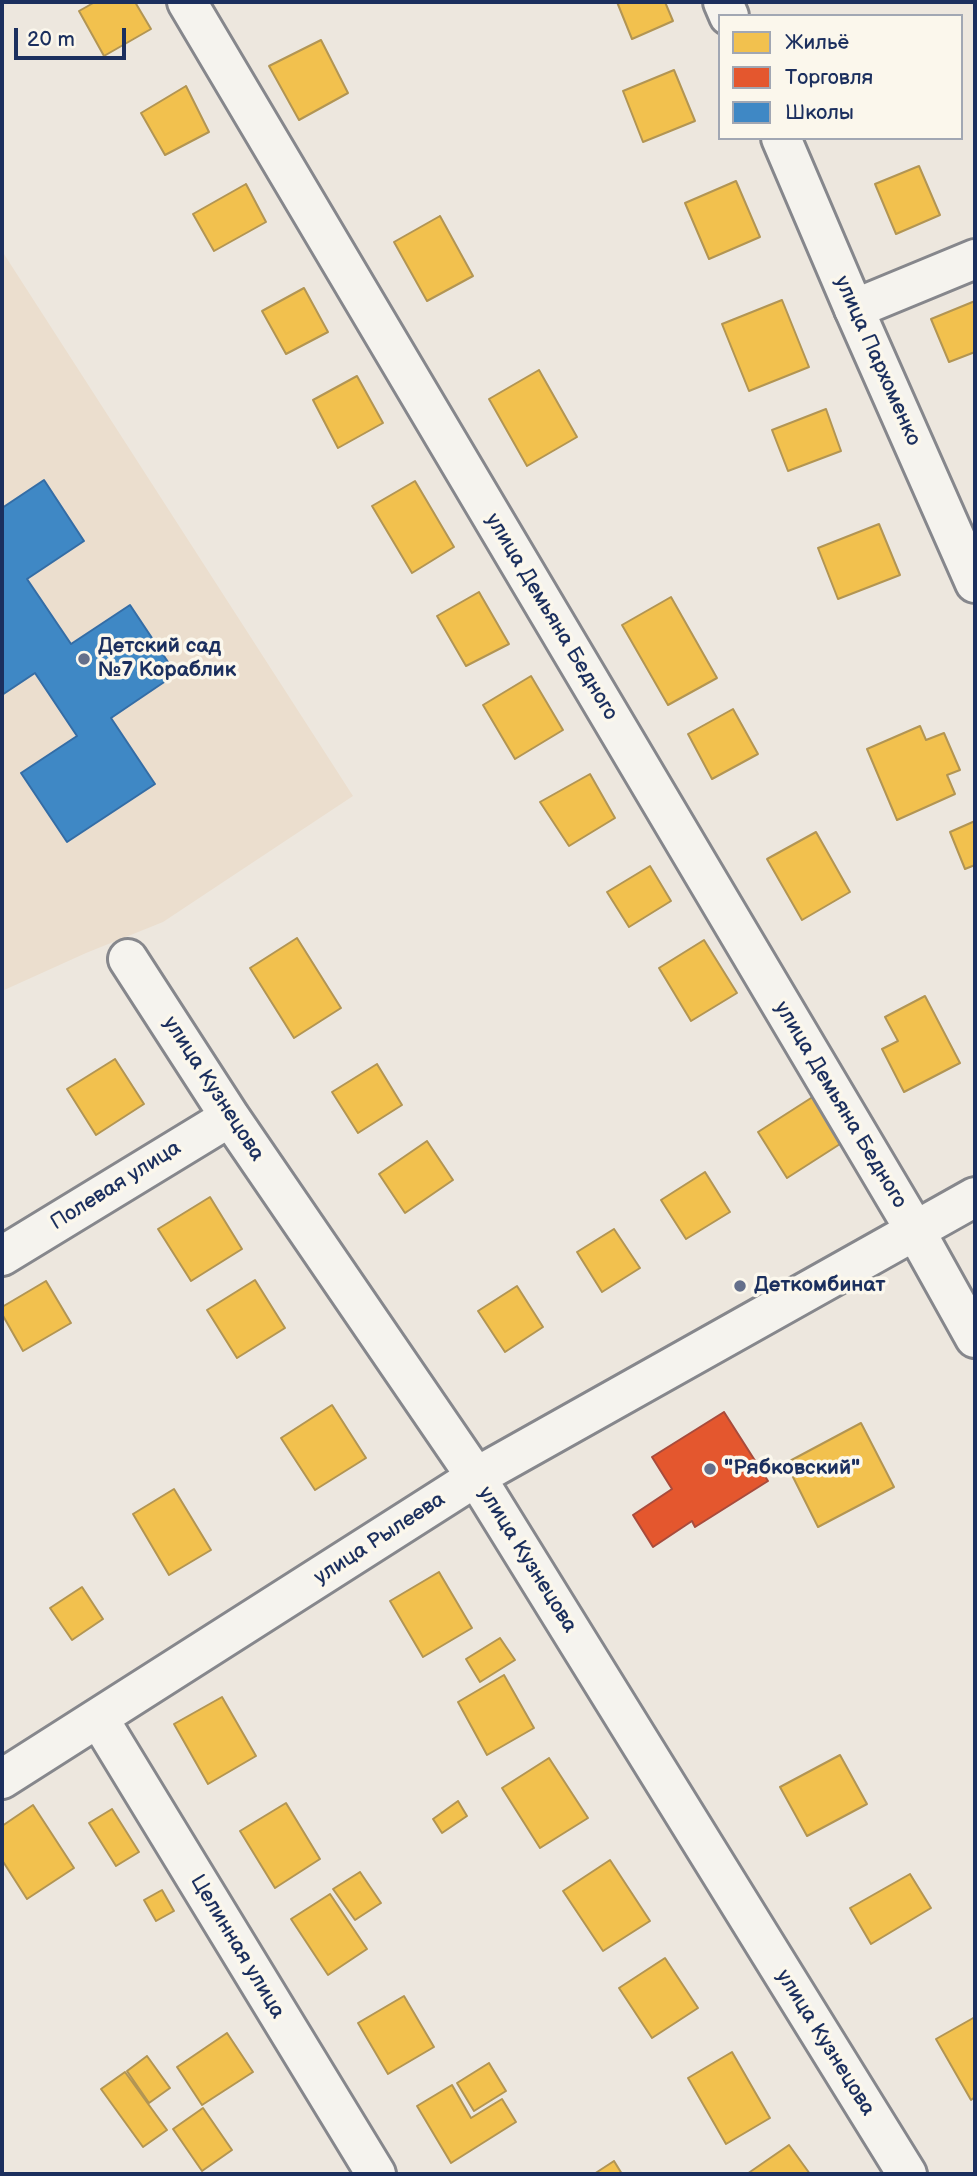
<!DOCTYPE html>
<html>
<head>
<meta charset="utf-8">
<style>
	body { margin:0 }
	#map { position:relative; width:977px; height:2176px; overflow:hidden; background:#ede7de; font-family:"Balsamiq Sans",sans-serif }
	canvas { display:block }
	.frame { position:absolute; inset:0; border:4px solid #1b2f5e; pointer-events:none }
	.legend { position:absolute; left:718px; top:14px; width:245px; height:126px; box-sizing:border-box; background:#fbf7ec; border:2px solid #a1a7b3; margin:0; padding:9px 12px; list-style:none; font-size:21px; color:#1b2f5e }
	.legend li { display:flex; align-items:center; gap:14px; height:35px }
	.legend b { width:35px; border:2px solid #a1a7b3 }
	.scale { position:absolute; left:14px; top:28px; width:112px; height:32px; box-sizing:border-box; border:4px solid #1b2f5e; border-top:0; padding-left:9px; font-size:21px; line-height:24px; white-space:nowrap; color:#1b2f5e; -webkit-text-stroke:5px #fbf7ec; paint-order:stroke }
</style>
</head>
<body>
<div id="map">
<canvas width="977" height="2176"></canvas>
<div class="frame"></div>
<ul class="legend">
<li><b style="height:19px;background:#f2c14e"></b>Жильё</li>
<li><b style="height:19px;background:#e4572e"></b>Торговля</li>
<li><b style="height:19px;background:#3f88c5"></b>Школы</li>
</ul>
<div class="scale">20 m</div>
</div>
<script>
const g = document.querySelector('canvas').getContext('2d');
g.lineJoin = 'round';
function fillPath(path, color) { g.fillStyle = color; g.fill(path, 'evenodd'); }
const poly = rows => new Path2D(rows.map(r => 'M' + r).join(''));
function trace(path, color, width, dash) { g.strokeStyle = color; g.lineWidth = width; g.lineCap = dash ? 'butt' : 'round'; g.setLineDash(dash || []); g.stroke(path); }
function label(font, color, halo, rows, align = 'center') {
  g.font = font + ' "Balsamiq Sans",sans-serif'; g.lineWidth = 7; g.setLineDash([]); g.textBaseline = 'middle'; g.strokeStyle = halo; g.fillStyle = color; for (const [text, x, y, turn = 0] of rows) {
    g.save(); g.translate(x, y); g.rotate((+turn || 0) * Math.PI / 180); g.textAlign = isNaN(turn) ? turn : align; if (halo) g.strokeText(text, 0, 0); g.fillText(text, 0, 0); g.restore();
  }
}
fillPath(poly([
	[2,251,353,796,163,922,86,953,2,991]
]), '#ebdece');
const homes = poly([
	[95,2,135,2,151,29,104,56,79,11,95,2],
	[617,2,665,2,673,21,632,39,617,2],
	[321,40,348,93,299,120,269,66,321,40],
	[674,70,695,121,643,142,623,91,674,70],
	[186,86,209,132,165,155,141,113,186,86],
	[919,166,940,215,896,234,875,184,919,166],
	[736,181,760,237,709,259,685,203,736,181],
	[246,184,266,222,214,251,193,214,246,184],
	[440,216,473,276,427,301,394,242,440,216],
	[304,288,328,332,286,354,262,311,304,288],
	[782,300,809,367,749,391,722,324,782,300],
	[975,301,975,352,949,362,931,319,975,301],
	[539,370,577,437,527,466,489,399,539,370],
	[357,376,383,423,338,448,313,400,357,376],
	[826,409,841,451,788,471,772,430,826,409],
	[415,481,454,547,412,573,372,506,415,481],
	[879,524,900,575,838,599,818,548,879,524],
	[479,592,509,644,466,666,437,616,479,592],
	[671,597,717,678,668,705,622,625,671,597],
	[531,676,563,730,515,759,483,705,531,676],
	[733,709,758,754,712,779,688,734,733,709],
	[920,726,926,740,944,733,960,770,947,775,955,794,897,820,867,749,920,726],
	[590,774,615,818,569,846,540,802,590,774],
	[975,821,975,865,965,869,950,832,975,821],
	[816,832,850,892,802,920,767,859,816,832],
	[650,866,671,901,629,927,607,892,650,866],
	[297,938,341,1008,294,1038,250,968,297,938],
	[704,940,737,993,691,1021,659,968,704,940],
	[925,996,960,1063,904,1092,882,1049,898,1041,885,1017,925,996],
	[115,1059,144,1104,96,1135,67,1089,115,1059],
	[377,1064,402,1105,358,1133,332,1092,377,1064],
	[822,1091,851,1137,787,1178,758,1132,822,1091],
	[427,1141,453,1180,405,1213,379,1174,427,1141],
	[705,1172,730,1212,686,1239,661,1200,705,1172],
	[210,1197,242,1249,191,1281,158,1229,210,1197],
	[614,1229,640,1268,602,1292,577,1252,614,1229],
	[255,1280,285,1328,237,1358,207,1310,255,1280],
	[46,1281,71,1323,23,1351,2,1314,2,1307,46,1281],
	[517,1286,543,1327,505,1352,478,1311,517,1286],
	[332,1405,366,1458,315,1490,281,1438,332,1405],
	[861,1423,894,1487,818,1527,786,1463,861,1423],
	[174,1489,211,1550,169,1575,133,1514,174,1489],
	[439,1572,472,1628,423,1657,390,1601,439,1572],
	[82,1587,103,1619,72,1640,50,1608,82,1587],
	[500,1638,515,1660,480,1682,466,1659,500,1638],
	[504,1675,534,1728,487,1755,458,1702,504,1675],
	[222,1697,256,1756,208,1784,174,1724,222,1697],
	[840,1755,867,1804,807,1836,780,1787,840,1755],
	[549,1758,588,1818,540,1848,502,1788,549,1758],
	[458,1801,467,1816,442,1833,433,1819,458,1801],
	[286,1803,320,1859,275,1888,240,1831,286,1803],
	[33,1805,74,1868,27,1899,2,1860,2,1826,33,1805],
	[112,1809,139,1852,116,1866,89,1823,112,1809],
	[610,1860,650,1921,603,1951,563,1891,610,1860],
	[360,1872,381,1903,355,1920,333,1889,360,1872],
	[910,1874,931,1908,871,1944,850,1908,910,1874],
	[162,1890,174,1911,156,1921,144,1900,162,1890],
	[330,1894,367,1949,328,1975,291,1919,330,1894],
	[665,1958,698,2008,652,2038,619,1988,665,1958],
	[404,1996,434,2047,388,2074,358,2023,404,1996],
	[975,2017,975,2097,971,2100,936,2039,975,2017],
	[227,2033,253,2072,202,2105,177,2067,227,2033],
	[732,2052,770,2118,726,2144,688,2078,732,2052],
	[147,2056,170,2088,149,2103,127,2071,147,2056],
	[489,2063,506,2091,474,2111,457,2083,489,2063],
	[125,2072,167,2130,143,2147,101,2089,125,2072],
	[452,2085,471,2118,502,2099,516,2122,451,2163,417,2106,452,2085],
	[203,2108,232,2150,202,2171,173,2129,203,2108],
	[789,2145,810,2174,747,2174,789,2145],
	[614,2161,622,2174,594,2174,614,2161]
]);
fillPath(homes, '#f2c14e');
trace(homes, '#b29553', 2);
const shops = poly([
	[724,1412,768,1481,695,1527,692,1521,653,1547,633,1515,672,1489,652,1457,724,1412]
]);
fillPath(shops, '#e4572e');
trace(shops, '#a84b3c', 2);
const schools = poly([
	[44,480,84,541,27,579,71,644,130,605,176,674,111,718,155,784,67,842,21,773,77,736,35,673,2,695,2,508,44,480]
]);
fillPath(schools, '#3f88c5');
trace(schools, '#346da6', 2);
const street = poly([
	[187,2,916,1232,975,1338],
	[854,309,975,259],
	[128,959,230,1117,476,1477],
	[2,1256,230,1117],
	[99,1719,376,2174]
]);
const secondary = poly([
	[723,2,729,16],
	[781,138,854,309,975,583],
	[476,1477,907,2174],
	[2,1779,476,1477,975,1197]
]);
trace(street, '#86878c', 44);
trace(secondary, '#86878c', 44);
trace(street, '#f5f3ee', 38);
trace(secondary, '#f5f3ee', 38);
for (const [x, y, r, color] of [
	[84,659,7,"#646f8b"],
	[740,1286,7,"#646f8b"],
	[710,1469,7,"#646f8b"]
]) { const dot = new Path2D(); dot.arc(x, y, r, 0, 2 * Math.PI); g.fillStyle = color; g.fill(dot); trace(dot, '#fbf7ec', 2.5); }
label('21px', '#1b2f5e', '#fbf7ec', [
	["улица Пархоменко",877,361,66],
	["улица Демьяна Бедного",551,617,59],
	["улица Кузнецова",213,1089,57],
	["улица Демьяна Бедного",840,1105,59],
	["Полевая улица",116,1186,-32],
	["улица Рылеева",380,1539,-33],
	["улица Кузнецова",527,1560,58],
	["Целинная улица",237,1947,59],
	["улица Кузнецова",825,2043,58]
]);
label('bold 21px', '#1b2f5e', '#fbf7ec', [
	["Детский сад",98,647],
	["№7 Кораблик",98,671],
	["Деткомбинат",754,1286],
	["\"Рябковский\"",724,1469]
], 'left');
</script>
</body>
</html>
